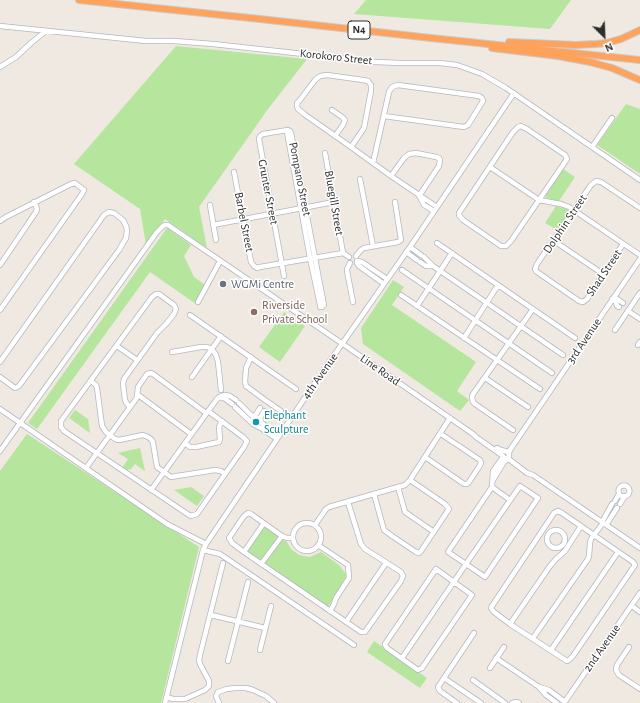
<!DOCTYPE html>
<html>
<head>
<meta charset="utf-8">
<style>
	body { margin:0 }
	#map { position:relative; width:640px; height:703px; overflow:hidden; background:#efe9e1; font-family:"Alegreya Sans",sans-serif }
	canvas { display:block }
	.north { position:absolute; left:584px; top:16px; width:40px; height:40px; -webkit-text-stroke:3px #fff; paint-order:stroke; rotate:156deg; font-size:11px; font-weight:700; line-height:16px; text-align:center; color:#2e2e2e }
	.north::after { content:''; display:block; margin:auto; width:14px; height:18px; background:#2e2e2e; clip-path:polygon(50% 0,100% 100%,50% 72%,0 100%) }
</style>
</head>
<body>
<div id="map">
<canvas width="640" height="703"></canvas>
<div class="north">N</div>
</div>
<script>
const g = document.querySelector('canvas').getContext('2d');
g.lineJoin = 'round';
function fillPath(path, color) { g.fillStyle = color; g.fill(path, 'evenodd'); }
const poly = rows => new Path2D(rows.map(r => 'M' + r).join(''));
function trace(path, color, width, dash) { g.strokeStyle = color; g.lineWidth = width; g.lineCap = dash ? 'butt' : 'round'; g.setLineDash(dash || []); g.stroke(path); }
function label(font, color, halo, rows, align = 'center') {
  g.font = font + ' "Alegreya Sans",sans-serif'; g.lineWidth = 3; g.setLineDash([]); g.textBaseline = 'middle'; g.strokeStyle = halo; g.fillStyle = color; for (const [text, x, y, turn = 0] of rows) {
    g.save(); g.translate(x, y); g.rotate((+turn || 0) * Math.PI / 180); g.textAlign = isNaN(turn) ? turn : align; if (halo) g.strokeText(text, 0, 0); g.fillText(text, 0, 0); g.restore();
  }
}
fillPath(poly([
	[366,0,571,0,550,29,354,14],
	[176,46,307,59,268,109,199,207,207,248,165,219,146,245,140,209,74,164],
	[626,104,640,109,640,174,597,145],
	[563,169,575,177,559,201,546,198,546,195],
	[556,206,567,209,569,211,569,213,557,230,545,223],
	[167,228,191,245,184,256,194,277,205,285,196,304,150,272,37,429,28,423],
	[393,280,404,287,392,305,476,362,457,391,469,400,460,411,363,344,361,328],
	[284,312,305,326,280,362,259,347],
	[75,410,88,419,90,433,69,418],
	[27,434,199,547,161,703,0,703,0,471],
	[140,448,145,471,135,464,130,470,128,469,127,471,122,468,128,459,118,453],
	[191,487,204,496,197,506,174,490],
	[265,526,279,536,261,561,247,551],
	[282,539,287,542,291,549,299,555,310,557,321,552,339,565,347,575,328,607,264,563],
	[374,641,427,678,420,688,367,652]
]), '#b6e59e');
const minor = poly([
	[0,26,146,41,174,41,213,44,376,62,400,63,440,63,457,65,471,70,482,74,506,88,640,180],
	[0,67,16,57,31,43,46,31],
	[332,110,342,117,345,120,343,125,335,136],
	[521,126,527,129,565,155,567,159,511,241,506,246,501,246,463,220,459,215,459,213,513,132,518,127,521,126],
	[288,130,290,131,291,133,324,305,322,307,320,307,320,305,310,258,287,132,288,130],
	[351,147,364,128,371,91,371,85,368,81,363,80,327,75,320,76,315,80,300,100,297,103,297,106,298,109,304,114,351,147,391,176,437,207],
	[592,147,612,118],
	[325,153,343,253],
	[373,163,389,92,392,87,398,85,479,96,482,98,483,101,468,125,464,127,384,116],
	[490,167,539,200,561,204,569,207,640,255],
	[234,172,251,262,254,266,257,268,260,267,343,253,349,257],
	[391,176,404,158,409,154,416,153,436,157,439,158,440,160,439,166,419,196],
	[360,179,373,246],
	[420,197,424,205,434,211],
	[210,205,216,240],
	[0,221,6,217,71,184,75,183,84,190,82,194,0,310],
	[213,225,334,202],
	[554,241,603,274],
	[437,243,575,338],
	[623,244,587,299,583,302,579,301,540,274,536,271,535,269,537,264,591,185,596,181,601,182,640,208],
	[410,247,421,255],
	[406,252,417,260],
	[356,256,361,250,364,248,398,242,401,240,395,202],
	[424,257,433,266,563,355],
	[357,261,362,262,387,279],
	[420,262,426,266,433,266],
	[350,263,347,269,347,271,353,302],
	[357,263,359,266,384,284],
	[0,265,36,212,37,209,36,206,34,202],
	[402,270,552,373],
	[284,276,259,139,260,136,263,134,288,130],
	[401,295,540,389],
	[614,297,623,303],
	[612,299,616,302,617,306,619,307],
	[198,302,220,261],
	[417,306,452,253],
	[628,311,640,319],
	[190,315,296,389],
	[615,330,640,293],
	[464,338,498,285],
	[638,345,640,342],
	[117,346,137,360],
	[172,352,201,347,207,347,212,349,216,355,218,362,221,390],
	[251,357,246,368,245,382,246,386,265,400,281,411],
	[0,362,104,215,109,212,114,213,123,220,126,226,127,230,126,238,119,250,19,386,15,388,0,377],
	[192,377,221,336],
	[485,378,528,407],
	[91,381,96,385,97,388,102,426,106,432,115,439,119,440,143,435,148,437,152,440,153,443,157,467,171,477,215,470,221,471,225,474],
	[137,394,191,434],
	[219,397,224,398,232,404],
	[239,403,251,415,257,418,263,424,279,436],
	[130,407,127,404,125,400,123,384,124,379,157,333,167,323,174,314,176,309,174,305,159,294,156,294,152,297,61,421,61,427,64,431,189,515,191,516,197,514,244,447,247,441,243,437,208,411],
	[235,407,253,424,261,428,277,439],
	[0,409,167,524,206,544],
	[253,419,260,408],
	[261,421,260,418,264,411],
	[513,430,475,404,473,402,472,397,473,394,533,309],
	[185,443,190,447,196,447,219,442,220,439,219,427,222,421],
	[497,448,501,450,508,452,509,456],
	[0,451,157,232,163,226,165,225,168,225,278,300,343,344,473,434,476,437,503,456],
	[509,453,510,450,640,259],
	[425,457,464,484,467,484,469,482,479,467,481,463,480,460,441,434],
	[504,462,506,458,510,460,527,473,533,475,640,548],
	[86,468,136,399,137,397,138,387,147,374,151,373,153,374,206,413],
	[493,480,504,462,507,460],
	'618.5 491a5.5 5.5 0 1 1 11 0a5.5 5.5 0 1 1-11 0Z',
	[398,487,405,512,434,532],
	[492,487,510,500],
	[151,490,217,399,222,396,225,395,230,396,236,400],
	[374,494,384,530,392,536,416,552,419,553,421,551,449,509,445,504,410,480],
	[615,501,619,494],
	[620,504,625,496],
	[558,511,562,513,633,562,635,565,573,656,569,660,567,661,510,624,494,612,491,608,492,606,554,513,558,511],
	[602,522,612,504],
	'293 537a14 14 0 1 1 28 0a14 14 0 1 1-28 0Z',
	[315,525,326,509,329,507,405,485,410,480,450,418],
	[606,525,617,508],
	'547 539a9 9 0 1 1 18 0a9 9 0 1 1-18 0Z',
	[282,536,251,514,248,513,244,516,229,538,232,543,244,552,361,632,365,632,401,581,403,576,401,572,365,549,361,544,348,502],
	[318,545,348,565,349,578,336,598,334,604,330,611],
	[203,550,220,554,354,645],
	[244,552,264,523],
	[261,564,282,536,287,538,293,538],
	[436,569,472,595,422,668,418,670,387,648,385,645,385,644,436,569],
	[632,606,640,612],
	[211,615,265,628],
	[346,622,386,563],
	[510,624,550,566,556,559,565,551,581,526],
	[533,638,588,559,589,556,590,543,591,539,603,523],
	[629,647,617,665,616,670,619,675,640,689],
	[260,650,271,606],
	[551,650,618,552],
	[402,658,466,564,520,486,538,498,485,577,466,564,448,552,492,487,493,471,503,457],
	[496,658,539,687,546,695,557,703],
	[228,661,248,582],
	[490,668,504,647],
	[444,678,481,703],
	[473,680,505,703],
	[539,687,549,690,565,702],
	[166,697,173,699,185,699,205,690,209,686,209,681,200,664,199,660,200,655,223,563],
	[165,703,203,550,206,544,323,371,410,247,514,93],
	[219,703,216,696,218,692,227,689,235,688,246,688,253,690,266,696,274,703],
	[457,703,440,691,438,687,474,633],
	[512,703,517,702,519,703],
	[564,703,640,593]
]);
const highway = poly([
	[79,0,260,19,431,38,640,60],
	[509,42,576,45,596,44,607,43,621,39,640,30],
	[492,48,558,56,590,62,612,68,640,80]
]);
trace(minor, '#b4b7c1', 6);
trace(highway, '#c9c9c9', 8);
trace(minor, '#fff', 4.5);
trace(highway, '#ffa35c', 6);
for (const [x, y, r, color] of [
	[223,284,4,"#6b7280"],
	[254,312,4,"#8d6e63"],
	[256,422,4,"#0f9aa8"]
]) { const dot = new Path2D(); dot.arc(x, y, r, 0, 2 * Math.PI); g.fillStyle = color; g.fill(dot); trace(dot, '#fff', 1.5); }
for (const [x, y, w] of [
	[359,30,22]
]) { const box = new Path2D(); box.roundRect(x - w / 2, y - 9, w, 18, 3); g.fillStyle = '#fff'; g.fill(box); trace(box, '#2e2e2e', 1); }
label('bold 11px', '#2e2e2e', null, [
	["N4",359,30]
]);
label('12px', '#2e2e2e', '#fff', [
	["Korokoro Street",336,57,6],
	["Pompano Street",300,179,79],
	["Grunter Street",268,192,79],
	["Bluegill Street",334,203,80],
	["Barbel Street",244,222,79],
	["Dolphin Street",565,224,-56],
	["Shad Street",604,273,-56],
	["3rd Avenue",584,341,-56],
	["Line Road",380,370,35],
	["4th Avenue",320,376,-55],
	["2nd Avenue",602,648,-55]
]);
label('12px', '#5b616d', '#fff', [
	["WGMi Centre",231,284]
], 'left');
label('12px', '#785e54', '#fff', [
	["Riverside",262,305],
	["Private School",262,319]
], 'left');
label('12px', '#0d838f', '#fff', [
	["Elephant",264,415],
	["Sculpture",264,429]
], 'left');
</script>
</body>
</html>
